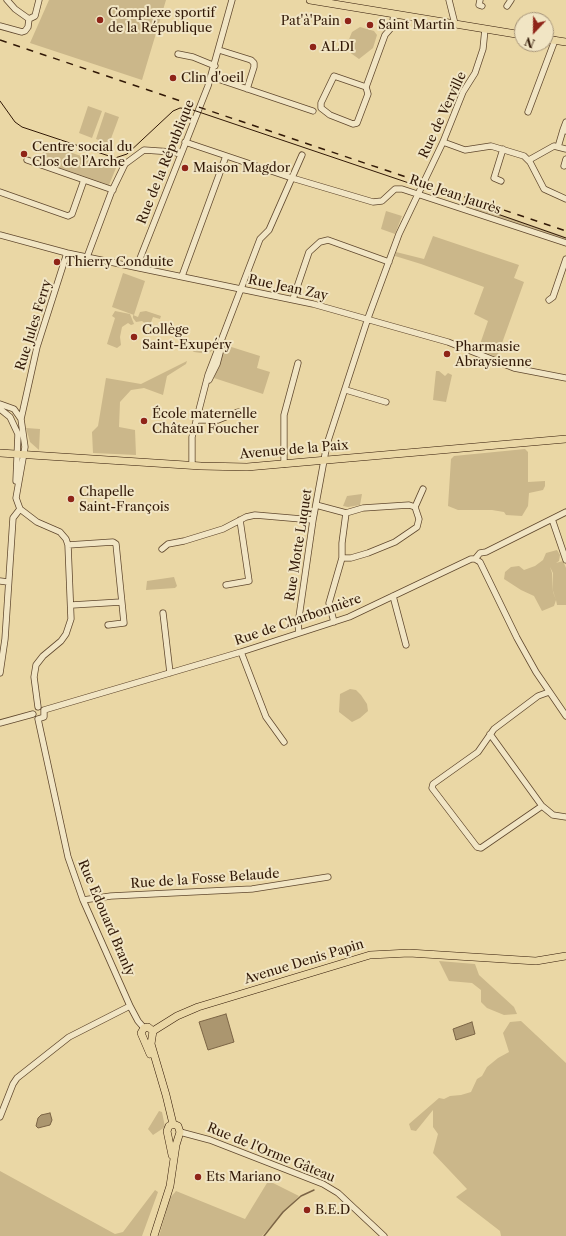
<!DOCTYPE html>
<html>
<head>
<meta charset="utf-8">
<style>
	body { margin:0 }
	#map { position:relative; width:566px; height:1236px; overflow:hidden; background:#ead7a5; font-family:"Libre Caslon Text",serif }
	canvas { display:block }
	.north { position:absolute; left:514px; top:12px; width:40px; height:40px; box-sizing:border-box; background:#f1e5c4; border:1px solid #a59378; border-radius:50%; rotate:202deg; font-size:11px; font-weight:700; line-height:16px; text-align:center; color:#321907 }
	.north::after { content:''; display:block; margin:auto; width:14px; height:18px; background:#8f2418; clip-path:polygon(50% 0,100% 100%,50% 72%,0 100%) }
</style>
</head>
<body>
<div id="map">
<canvas width="566" height="1236"></canvas>
<div class="north">N</div>
</div>
<script>
const g = document.querySelector('canvas').getContext('2d');
g.lineJoin = 'round';
function fillPath(path, color) { g.fillStyle = color; g.fill(path, 'evenodd'); }
const poly = rows => new Path2D(rows.map(r => 'M' + r).join(''));
function trace(path, color, width, dash) { g.strokeStyle = color; g.lineWidth = width; g.lineCap = dash ? 'butt' : 'round'; g.setLineDash(dash || []); g.stroke(path); }
function label(font, color, halo, rows, align = 'center') {
  g.font = font + ' "Libre Caslon Text",serif'; g.lineWidth = 4; g.setLineDash([]); g.textBaseline = 'middle'; g.strokeStyle = halo; g.fillStyle = color; for (const [text, x, y, turn = 0] of rows) {
    g.save(); g.translate(x, y); g.rotate((+turn || 0) * Math.PI / 180); g.textAlign = isNaN(turn) ? turn : align; if (halo) g.strokeText(text, 0, 0); g.fillText(text, 0, 0); g.restore();
  }
}
fillPath(poly([
	[49,0,166,0,142,80,30,43],
	[360,27,374,31,377,35,373,48,359,59,345,49,352,32],
	[88,106,102,111,92,138,79,133],
	[105,112,119,117,109,144,96,139],
	[46,144,116,168,109,185,40,161],
	[476,206,566,237,566,242,474,211],
	[386,211,402,216,395,234,381,229],
	[433,236,519,265,514,278,524,282,497,357,478,350,488,321,474,314,484,287,421,264,395,256,396,252,424,259],
	[123,273,145,281,134,315,112,307],
	[115,311,130,314,134,324,131,325,128,323,122,327,120,337,121,345,117,348,107,344,115,318,112,316],
	[146,311,161,316,160,319,153,317,150,325,147,325,142,321,136,322,133,318,133,315,138,317,140,312],
	[192,341,214,349,208,354,194,352,190,349],
	[225,345,260,356,257,368,270,372,263,394,214,378],
	[187,361,186,364,167,376,163,395,144,388,131,390,120,402,119,427,135,430,136,455,93,453,92,432,98,426,106,378,141,384],
	[436,371,439,371,445,376,448,373,452,375,446,402,433,400],
	[26,428,40,429,39,450,30,442],
	[525,449,528,452,528,482,545,481,545,486,543,490,529,493,528,506,522,516,506,515,504,512,492,510,458,510,448,506,451,459,454,456],
	[362,494,360,505,348,507,343,506,347,496],
	[557,550,560,555,559,561,556,563,563,561,566,568,566,605,557,605,556,600,553,591,553,573,550,567,552,573,553,592,556,600,554,606,542,611,534,596,521,590,504,579,505,572,511,567,519,566,524,570,535,566,543,560,546,553],
	[174,577,177,586,175,588,146,590,147,581],
	[350,689,356,690,361,695,367,704,368,711,360,718,352,722,339,712,340,694],
	[439,961,475,964,479,975,514,1007,517,1014,504,1015,487,1008,481,1002,481,990,472,983,449,981],
	[521,1021,566,1063,566,1236,501,1236,500,1231,456,1197,467,1189,433,1153,438,1134,433,1127,433,1110,416,1131,411,1130,409,1124,439,1098,444,1099,450,1096,461,1095,471,1092,477,1079,482,1076,487,1067,498,1058,509,1052,503,1033,510,1022],
	[159,1111,162,1112,165,1127,153,1135,148,1129],
	[0,1171,115,1234,123,1232,155,1190,158,1192,142,1236,0,1236],
	[271,1182,299,1196,262,1236,159,1236,170,1198,176,1191,245,1219,267,1183]
]), '#cbb78a');
const water = poly([
	[226,1014,234,1042,208,1050,199,1022,226,1014],
	[472,1022,475,1034,456,1040,453,1029,472,1022],
	[50,1113,52,1120,50,1125,38,1128,36,1126,38,1118,41,1115,50,1113]
]);
fillPath(water, '#ab966f');
trace(water, '#7b6445', 1);
trace(poly([
	[264,1236,283,1212,301,1196,314,1190]
]), '#7b6445', 1.5);
const minor = poly([
	[7,0,15,9,29,19,35,16,39,0],
	[449,0,455,24],
	[480,0,479,5,482,6],
	[507,6,511,0],
	[0,26,22,32,25,31,28,27,29,19],
	[219,50,251,60,254,63,254,67,247,89],
	[178,54,193,57,215,66],
	[212,77,313,111],
	[366,87,334,76,321,103,321,108,330,115,353,124,357,123,368,94,366,87,385,35,392,27,394,14],
	[528,112,555,40],
	[563,130,566,122],
	[185,142,292,178,373,202,382,201,395,189,402,189,566,243],
	[443,142,465,150,491,146,524,156,530,162,544,189,566,199],
	[558,147,563,130,566,131],
	[27,160,113,190],
	[529,160,554,146,566,149],
	[564,166,566,159],
	[501,181,494,178,503,149],
	[0,192,68,216,72,214,84,180],
	[0,235,67,253,313,304,448,342,514,368,566,378],
	[87,257,111,193,125,164,144,150,173,152,181,154],
	[137,266,208,86,232,0],
	[182,276,226,156],
	[293,299,309,252,320,242,328,240,389,262],
	[549,300,553,297,566,259],
	[209,380,217,364,222,345],
	[346,390,386,402],
	[0,404,14,409,21,419,25,447,16,498,20,509,37,522,60,532,66,539,68,545,71,619,66,634,61,641,43,656,36,665,34,677,38,707],
	[0,409,10,417,18,434,16,481],
	[21,419,37,347,67,253],
	[196,420,218,420,238,412],
	[284,464,284,415,298,363],
	[192,465,192,437,208,375,260,239,269,230,302,155],
	[316,505,346,513],
	[415,507,423,489],
	[552,519,566,560],
	[68,545,113,542,116,544,124,623,108,625],
	[162,549,168,544,184,541,223,529,246,517,255,515,313,520],
	[342,558,351,558,368,553,395,542,417,527,419,519,415,507,409,505,363,508,346,513],
	[475,559,480,562,517,638,536,672,566,716],
	[475,559,480,553,486,552,566,512],
	[0,581,8,582],
	[226,585,249,581,240,520],
	[393,596,406,645],
	[72,605,121,602],
	[163,613,170,673],
	[334,622,329,603,342,558,342,543,346,513],
	[299,633,298,624,313,520,327,444,368,318,399,234,443,142,463,92,475,73,483,49,485,29],
	[241,652,266,717,284,742],
	[0,673,5,639,13,518,20,509],
	[549,692,538,696,494,729,478,752,433,784,432,788,477,847,481,848,542,806,553,815,566,817],
	[44,710,241,652,349,617,471,559,475,559],
	[38,719,68,857,83,900,130,1006,138,1021,144,1028],
	[38,719,44,717,44,710],
	[0,723,33,714],
	[490,734,542,806],
	[83,900,111,896,252,889,328,877],
	[0,1117,13,1084,17,1078,69,1037,130,1006],
	[180,1132,210,1140,323,1184,338,1193,384,1236]
]);
const major = poly([
	[310,0,522,35],
	[546,39,566,42],
	[0,453,201,466,247,467,566,439],
	[153,1031,177,1016,198,1007,370,955,409,953,536,961,566,956],
	[153,1031,151,1044,166,1095,173,1124],
	[150,1054,141,1033,144,1028,148,1027,153,1031],
	[172,1155,167,1131,169,1126,173,1124],
	[154,1236,170,1186,176,1145,180,1132,178,1126,173,1124]
]);
trace(minor, '#60482e', 7);
trace(major, '#321907', 8);
trace(minor, '#f1e5c4', 5.5);
trace(major, '#ead7a5', 7);
trace(poly([
	[0,101,15,122,22,127,115,158,127,154,173,111,180,108,190,109,406,182,566,238]
]), '#321907', 1);
trace(poly([
	[0,40,566,231]
]), '#321907', 1.5, [7, 7]);
for (const [x, y, r, color] of [
	[100,20,4,"#8f2418"],
	[348,21,4,"#8f2418"],
	[370,25,4,"#8f2418"],
	[313,47,4,"#8f2418"],
	[173,78,4,"#8f2418"],
	[24,154,4,"#8f2418"],
	[185,168,4,"#8f2418"],
	[57,262,4,"#8f2418"],
	[134,337,4,"#8f2418"],
	[447,354,4,"#8f2418"],
	[144,421,4,"#8f2418"],
	[71,499,4,"#8f2418"],
	[198,1177,4,"#8f2418"],
	[307,1210,4,"#8f2418"]
]) { const dot = new Path2D(); dot.arc(x, y, r, 0, 2 * Math.PI); g.fillStyle = color; g.fill(dot); trace(dot, '#f1e5c4', 1.5); }
label('13px', '#321907', '#f1e5c4', [
	["Complexe sportif",108,13],
	["de la République",108,28],
	["Pat'à'Pain",340,21,"right"],
	["Saint Martin",378,25],
	["ALDI",321,47],
	["Clin d'oeil",181,78],
	["Centre social du",32,147],
	["Clos de l’Arche",32,162],
	["Maison Magdor",193,168],
	["Thierry Conduite",65,262],
	["Collège",142,330],
	["Saint-Exupéry",142,345],
	["Pharmasie",455,347],
	["Abraysienne",455,362],
	["École maternelle",152,414],
	["Château Foucher",152,429],
	["Chapelle",79,492],
	["Saint-François",79,507],
	["Ets Mariano",206,1177],
	["B.E.D",315,1210]
], 'left');
label('13px', '#321907', '#f1e5c4', [
	["Rue de Verville",443,115,-65],
	["Rue de la République",166,162,-68],
	["Rue Jean Jaurès",455,195,19],
	["Rue Jean Zay",288,288,12],
	["Rue Jules Ferry",34,325,-73],
	["Avenue de la Paix",294,450,-5],
	["Rue Motte Luquet",299,545,-81],
	["Rue de Charbonnière",298,620,-19],
	["Rue de la Fosse Belaude",205,879,-4],
	["Rue Edouard Branly",106,918,67],
	["Avenue Denis Papin",304,962,-17],
	["Rue de l'Orme Gâteau",271,1153,22]
]);
</script>
</body>
</html>
